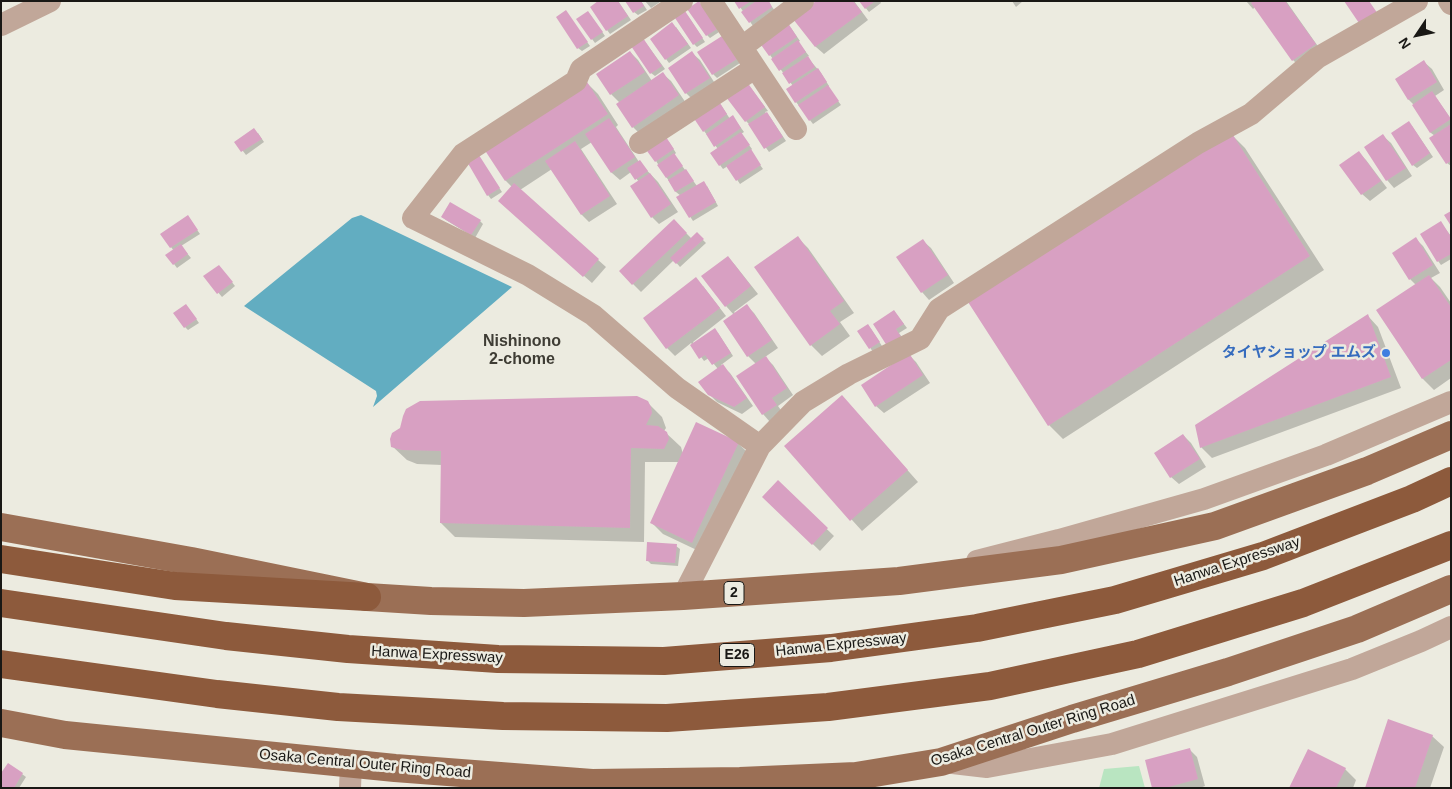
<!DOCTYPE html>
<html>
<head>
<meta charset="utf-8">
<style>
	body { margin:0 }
	#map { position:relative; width:1452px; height:789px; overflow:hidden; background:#ecebe0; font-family:Helvetica,sans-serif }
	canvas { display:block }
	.frame { position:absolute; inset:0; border:2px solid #191815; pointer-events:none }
	.north { position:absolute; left:1392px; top:10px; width:50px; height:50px; -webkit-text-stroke:4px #ecebe0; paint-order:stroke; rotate:236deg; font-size:14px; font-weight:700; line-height:20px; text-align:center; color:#191815 }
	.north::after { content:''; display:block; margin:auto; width:18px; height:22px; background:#191815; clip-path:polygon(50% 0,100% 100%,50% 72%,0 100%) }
</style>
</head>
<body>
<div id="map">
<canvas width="1452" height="789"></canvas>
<div class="frame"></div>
<div class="north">N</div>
</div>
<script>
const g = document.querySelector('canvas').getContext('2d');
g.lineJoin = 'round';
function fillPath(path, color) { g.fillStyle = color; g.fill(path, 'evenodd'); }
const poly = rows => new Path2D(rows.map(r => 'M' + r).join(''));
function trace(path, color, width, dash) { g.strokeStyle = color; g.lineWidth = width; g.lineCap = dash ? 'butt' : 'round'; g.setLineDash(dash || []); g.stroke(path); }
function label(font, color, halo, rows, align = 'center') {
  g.font = font + ' Helvetica,"Noto Sans JP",sans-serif'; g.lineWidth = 5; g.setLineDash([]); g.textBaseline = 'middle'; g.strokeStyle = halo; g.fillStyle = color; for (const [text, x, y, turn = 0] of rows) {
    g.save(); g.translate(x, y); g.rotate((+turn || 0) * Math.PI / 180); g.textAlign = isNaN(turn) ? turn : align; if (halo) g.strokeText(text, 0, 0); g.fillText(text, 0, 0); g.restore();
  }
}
fillPath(poly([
	[1139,766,1145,788,1099,788,1104,769]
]), '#b9e5c1');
fillPath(poly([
	[361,215,512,287,373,407,377,396,376,391,244,306,352,218]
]), '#62adc1');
fillPath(poly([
	[618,1,631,20,610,34,607,30],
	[641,1,647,10,638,15,634,12],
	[645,1,659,1,660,2,651,8],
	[736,1,768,1,775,11,753,26],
	[818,1,854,1,868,20,824,54,816,47,795,19],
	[860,1,880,1,881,3,869,12],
	[1012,1,1023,1,1016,7],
	[1246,1,1286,1,1322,52,1301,68,1293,60,1255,7,1253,9],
	[699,3,719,32,710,38,707,35],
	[566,12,590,46,582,51,578,48],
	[591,16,605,36,595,43,578,20],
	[688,16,705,42,697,47,694,44],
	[676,27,691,48,669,63,651,39],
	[791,28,800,41,798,42,809,56,807,57,821,73,829,86,828,87,841,105,813,124,796,102,793,86,770,55],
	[722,37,740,63,717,78,713,74],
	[646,43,665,69,655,76,651,73],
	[630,52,638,60,652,81,663,74,671,81,686,103,640,134,633,127,620,103,611,94],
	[692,53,700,60,716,85,694,101,686,93,670,68],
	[1424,62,1432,69,1444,90,1435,96,1451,119,1451,166,1447,163,1435,136,1431,133,1414,105,1409,100,1397,79],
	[587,83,598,94,618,125,616,127,639,162,658,182,678,212,659,224,652,217,639,182,631,172,620,180,612,173,592,142,581,149,617,204,589,222,582,215,552,169,520,190,606,267,592,283,507,208,512,187,506,181,486,150],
	[750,87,768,111,765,112,770,117,786,141,769,152,749,124,746,121],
	[721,105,730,119,733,117,744,132,741,134,752,149,750,151,763,169,740,184,728,166,723,169,720,165,712,153,718,149,704,131],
	[1412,126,1433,157,1417,168,1413,165],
	[258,133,264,142,246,155,236,142],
	[1231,134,1245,148,1324,270,1063,439,1049,425],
	[1383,136,1391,143,1412,176,1394,188,1387,180],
	[669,142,676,153,674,155,697,186,707,186,718,206,693,221,678,198,681,196,676,192,656,161],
	[1359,153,1366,160,1387,188,1370,201,1362,194,1341,166],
	[477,154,502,192,491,199,488,195],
	[188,217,200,234,181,246,191,258,177,268,174,264,174,251,161,234],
	[442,217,480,221,483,224,475,238,446,220],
	[674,221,692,239,697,234,706,243,680,267,674,260,641,292,621,272],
	[1441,223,1451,236,1451,259,1441,265,1438,261],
	[797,237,808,248,854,313,840,322,850,336,822,356,811,345],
	[1416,239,1423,246,1440,273,1431,278,1440,287,1451,303,1451,378,1434,390,1423,379,1378,311,1416,285,1410,279,1394,253],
	[923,241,931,248,954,283,929,300,922,292],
	[728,257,735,265,758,294,734,312,736,314,747,306,754,313,778,348,765,357,773,365,793,395,778,406,783,413,770,422,763,414,756,364,748,356,724,322,734,315,726,306],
	[222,270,235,286,222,297,205,277],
	[703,286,726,316,693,342,694,344,718,333,733,356,721,365,730,373,753,406,742,414,717,402,709,394,718,369,709,358,704,361,691,343,675,356,667,348,644,318],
	[189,309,199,323,188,330,185,327],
	[894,311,907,328,899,333,906,343,894,351],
	[1368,316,1378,327,1401,388,1212,458,1201,447],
	[871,329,882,346,873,352,859,331],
	[909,355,916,362,930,383,884,413,876,406],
	[842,396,918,482,862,531,786,447],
	[647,402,662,417,666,428,664,431,681,447,683,454,738,443,749,454,703,553,663,534,652,523,679,462,645,462,644,542,455,537,441,523,442,465,417,464,407,460,392,446],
	[1183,435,1191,443,1206,467,1179,484,1171,477],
	[778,482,834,536,820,551,764,497],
	[676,546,680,549,678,566,651,564,647,560],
	[1432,736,1444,747,1430,788,1366,788],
	[1189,749,1197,757,1205,786,1200,788,1154,788],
	[1345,769,1356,780,1353,788,1291,788],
	[22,774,26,777,19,788,1,788]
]), '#0003');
fillPath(poly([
	[598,1,618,1,628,16,606,31,590,7],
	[625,1,641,1,644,6,633,13],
	[699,1,717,29,706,36,687,9],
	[734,1,751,1,739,9],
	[756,1,769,1,772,7,749,23,741,12],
	[816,1,853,1,862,12,815,47,793,19],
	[859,1,875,1,865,9],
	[1254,1,1285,1,1316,44,1292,61,1251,3],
	[1344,1,1369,1,1378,14,1361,26],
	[566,10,588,42,577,49,556,17],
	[588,11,603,32,591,40,576,19],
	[685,11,703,38,693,45,675,18],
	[672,22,688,44,665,60,650,39],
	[788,23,797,37,769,56,759,42],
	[722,36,737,59,712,75,697,52],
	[643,38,662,66,650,74,631,46],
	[798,40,806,52,779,71,771,59],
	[630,51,645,72,610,95,596,74],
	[692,51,710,78,685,94,668,68],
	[808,56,815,67,789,84,782,73],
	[1424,60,1437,82,1408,100,1395,79],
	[818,68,827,82,795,103,786,89],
	[663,72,679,95,632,128,616,104],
	[587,82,608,114,505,181,484,149],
	[747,82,765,107,745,122,726,97],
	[828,85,839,101,809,121,798,105],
	[1432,91,1451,119,1430,133,1412,105],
	[718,100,727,114,703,132,693,117],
	[767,112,783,137,764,149,748,124],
	[733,115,741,128,714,147,706,134],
	[609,118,635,157,611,173,585,134],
	[1409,121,1430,153,1412,166,1391,133],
	[1451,124,1451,161,1446,164,1429,138],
	[254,128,262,139,241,152,234,142],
	[741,132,750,145,719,166,710,153],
	[1231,132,1310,256,1048,426,968,302],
	[1383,134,1406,168,1386,181,1364,147],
	[666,137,674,149,655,162,647,151],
	[575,141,610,196,581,215,545,161],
	[751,149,761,165,736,181,726,166],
	[1359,151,1381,181,1361,195,1339,165],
	[477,152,500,188,487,196,466,160],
	[674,153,683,166,666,178,657,165],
	[640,160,648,171,635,180,627,168],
	[686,169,694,181,675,192,668,180],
	[650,173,671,204,651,218,630,186],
	[704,181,716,202,689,218,676,197],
	[514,183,599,259,583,277,498,201],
	[450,202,481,220,471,235,441,217],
	[1451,211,1451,226,1444,215],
	[188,215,198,230,170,248,160,234],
	[674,219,687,233,632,285,619,271],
	[1441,221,1451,237,1451,254,1437,262,1420,234],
	[697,232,704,239,676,264,670,258],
	[798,236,844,301,830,311,840,324,810,346,754,267],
	[1416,237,1433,265,1409,280,1392,253],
	[923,239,948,275,921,293,896,257],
	[181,244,188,254,173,265,165,255],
	[728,256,751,286,725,307,701,276],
	[219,265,233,282,217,294,203,276],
	[1429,275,1451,307,1451,360,1422,379,1376,310],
	[696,277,720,308,666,349,643,318],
	[186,304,197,319,184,328,173,313],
	[747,304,772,340,747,357,723,321],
	[894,310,904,324,896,329,903,340,889,349,873,324],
	[1368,314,1391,377,1200,448,1195,425],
	[868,324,880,342,869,349,857,331],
	[715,328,731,353,712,365,705,355,699,359,690,345],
	[909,353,923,375,875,407,861,385],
	[766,356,787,388,772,398,777,405,762,415,736,376],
	[723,364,747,398,734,407,708,395,698,382],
	[842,395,908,470,850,521,784,446],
	[637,396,648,401,651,407,652,413,646,425,658,426,667,432,669,439,664,449,631,448,630,528,440,523,441,451,402,450,391,447,390,439,392,433,400,428,403,416,406,409,420,401],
	[696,422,739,442,692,543,650,523],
	[1183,434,1200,459,1170,478,1154,453],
	[778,480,828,528,812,545,762,497],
	[647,542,677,544,675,563,646,561],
	[1388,719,1433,735,1415,788,1365,788],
	[1190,748,1198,779,1165,788,1152,788,1145,760],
	[1308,749,1346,768,1336,788,1289,788],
	[8,763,23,773,14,788,1,788,1,773]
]), '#d8a0c2');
trace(poly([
	[682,1,581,69,576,81,463,154,413,218,528,275,593,315,677,388,760,446],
	[711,1,796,129],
	[1449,1,1451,4],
	[1,25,50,1],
	[742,47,803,1],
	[640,143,755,68],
	[977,561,1059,540,1204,499,1326,455,1451,402],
	[683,596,760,446,803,402,849,374,920,339,939,309,1198,143,1251,114,1317,58,1417,1],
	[944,762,987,767,1112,744,1352,669,1421,641,1451,627],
	[350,788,351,763]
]), '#c1a799', 22);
trace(poly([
	[1,527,191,561,367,597,431,601,524,603,683,596,899,581,1061,560,1215,526,1367,471,1451,435],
	[1,723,65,735,395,768,592,783,740,781,856,776,941,762,1072,719,1228,672,1357,629,1451,589]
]), '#9b6f55', 28);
trace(poly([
	[1,559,175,586,367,597],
	[1,603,226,636,348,649,498,659,664,661,831,648,977,628,1115,600,1263,556,1412,499,1451,481],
	[1,664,217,694,338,707,503,716,667,718,828,707,990,686,1138,654,1303,603,1451,545]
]), '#8d5a3c', 28);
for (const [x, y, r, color] of [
	[1386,353,5,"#3f7fe0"]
]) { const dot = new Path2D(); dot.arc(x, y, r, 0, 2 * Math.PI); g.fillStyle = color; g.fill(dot); trace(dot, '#ecebe0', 2); }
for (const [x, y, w] of [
	[734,593,20],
	[737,655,35]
]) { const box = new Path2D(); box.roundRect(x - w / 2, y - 11.5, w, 23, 4); g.fillStyle = '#ecebe0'; g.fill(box); trace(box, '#191815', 1); }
label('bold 14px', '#191815', null, [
	["2",734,593],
	["E26",737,655]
]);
label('bold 15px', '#366cbe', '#ecebe0', [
	["タイヤショップ エムズ",1376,353]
], 'right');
label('15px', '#191815', '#ecebe0', [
	["Hanwa Expressway",1237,562,-18],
	["Hanwa Expressway",841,645,-6],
	["Hanwa Expressway",437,655,3],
	["Osaka Central Outer Ring Road",1033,731,-17],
	["Osaka Central Outer Ring Road",365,764,5]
]);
label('bold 16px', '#3f3d35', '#ecebe0', [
	["Nishinono",522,342],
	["2-chome",522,360]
]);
</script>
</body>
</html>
